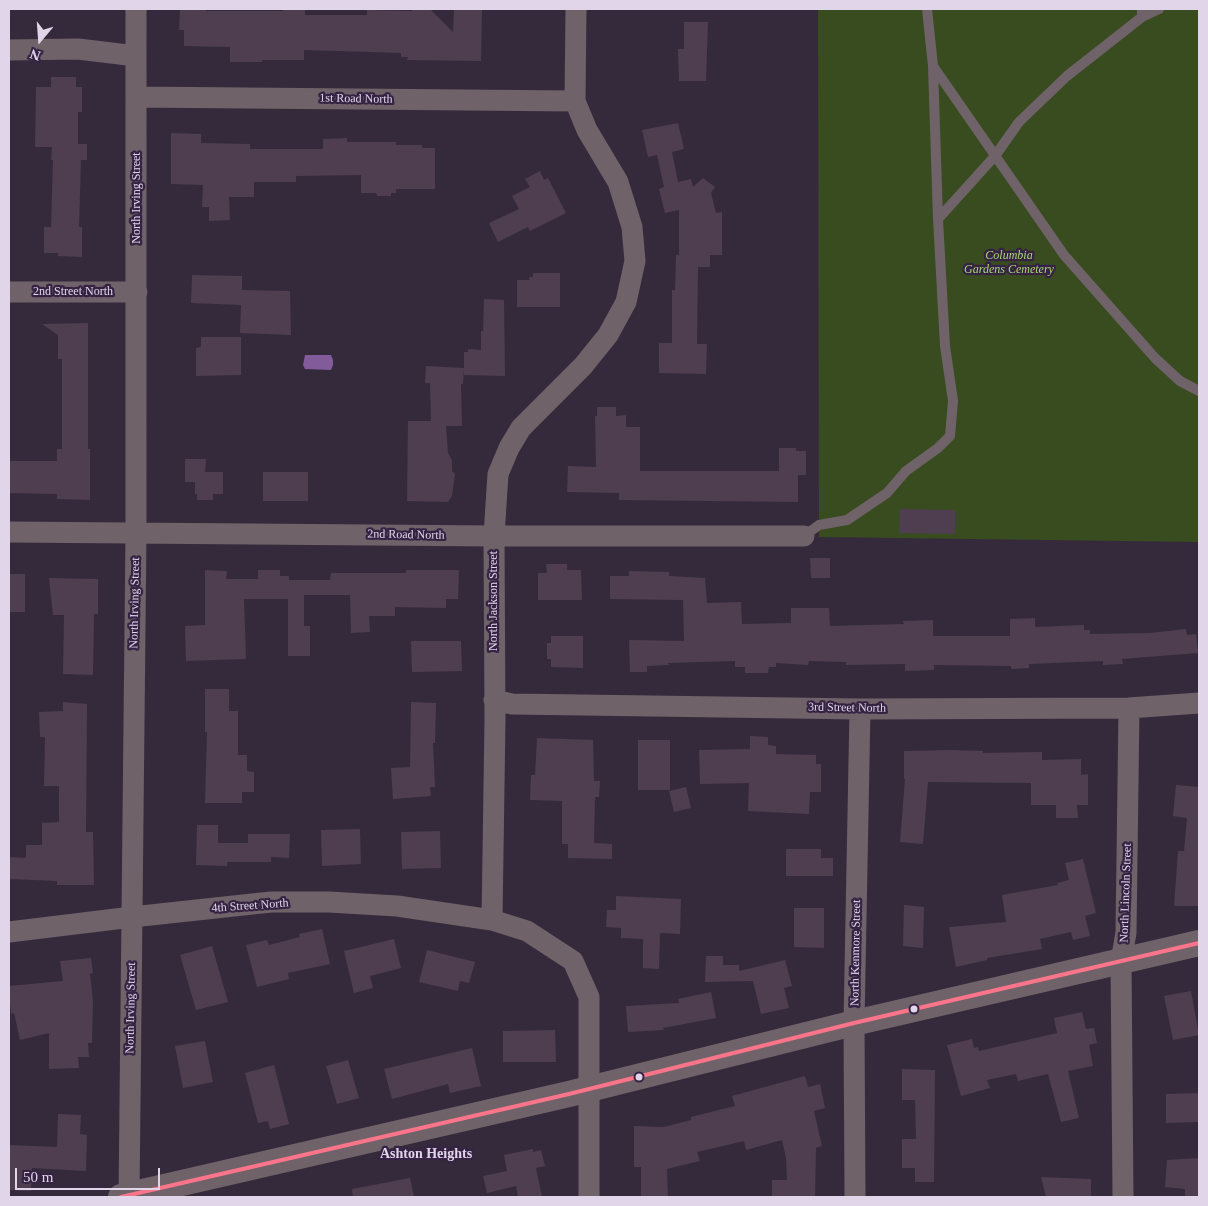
<!DOCTYPE html>
<html>
<head>
<meta charset="utf-8">
<style>
	body { margin:0 }
	#map { position:relative; width:1208px; height:1206px; overflow:hidden; background:#352a3c; font-family:"Times New Roman",serif }
	canvas { display:block }
	.frame { position:absolute; inset:0; border:10px solid #e1d5ea; pointer-events:none }
	.north { position:absolute; left:15px; top:15px; width:50px; height:50px; -webkit-text-stroke:4px #362343; paint-order:stroke; rotate:198deg; font-size:14px; font-weight:700; line-height:20px; text-align:center; color:#e1d5ea }
	.north::after { content:''; display:block; margin:auto; width:18px; height:22px; background:#e1d5ea; clip-path:polygon(50% 0,100% 100%,50% 72%,0 100%) }
	.scale { position:absolute; left:15px; top:1168px; width:145px; height:22px; box-sizing:border-box; border:2px solid #e1d5ea; border-top:0; padding-left:6px; font-size:15px; line-height:18px; white-space:nowrap; color:#e1d5ea; -webkit-text-stroke:4px #362343; paint-order:stroke }
</style>
</head>
<body>
<div id="map">
<canvas width="1208" height="1206"></canvas>
<div class="frame"></div>
<div class="north">N</div>
<div class="scale">50 m</div>
</div>
<script>
const g = document.querySelector('canvas').getContext('2d');
g.lineJoin = 'round';
function fillPath(path, color) { g.fillStyle = color; g.fill(path, 'evenodd'); }
const poly = rows => new Path2D(rows.map(r => 'M' + r).join(''));
function trace(path, color, width, dash) { g.strokeStyle = color; g.lineWidth = width; g.lineCap = dash ? 'butt' : 'round'; g.setLineDash(dash || []); g.stroke(path); }
function label(font, color, halo, rows, align = 'center') {
  g.font = font + ' "Times New Roman",serif'; g.lineWidth = 4.5; g.setLineDash([]); g.textBaseline = 'middle'; g.strokeStyle = halo; g.fillStyle = color; for (const [text, x, y, turn = 0] of rows) {
    g.save(); g.translate(x, y); g.rotate((+turn || 0) * Math.PI / 180); g.textAlign = isNaN(turn) ? turn : align; if (halo) g.strokeText(text, 0, 0); g.fillText(text, 0, 0); g.restore();
  }
}
fillPath(poly([
	[818,9,1199,9,1199,542,819,537]
]), '#384c20');
fillPath(poly([
	[305,355,331,355,333,360,333,365,331,370,305,369,303,365]
]), '#815b9a');
fillPath(poly([
	[180,9,206,9,206,11,283,11,283,9,305,9,305,15,367,15,367,10,412,11,412,9,430,9,453,32,454,9,482,9,481,61,407,60,408,57,401,57,401,53,304,50,304,60,262,60,262,62,230,62,230,47,184,46,184,30,179,30],
	[684,22,708,22,706,81,679,81,678,49,684,49],
	[51,77,76,77,76,87,82,87,82,112,78,112,78,144,87,144,87,160,81,160,79,227,82,227,82,257,58,256,58,253,44,253,44,227,51,227,53,160,51,160,52,147,35,147,36,87,51,87],
	[678,123,684,149,672,152,678,182,691,179,693,187,703,178,715,187,711,193,716,213,722,212,722,255,710,255,710,267,698,267,697,344,707,344,706,374,659,373,659,343,672,343,672,290,675,290,676,255,679,255,679,210,665,213,659,189,664,187,657,155,648,157,642,130],
	[171,133,201,134,201,143,250,144,250,149,323,149,323,139,347,138,347,142,396,142,396,145,422,145,422,148,435,148,435,189,396,189,396,193,391,193,391,196,377,196,376,193,361,193,361,175,296,176,296,182,254,182,254,197,229,197,230,220,209,221,209,207,202,207,203,185,171,184],
	[540,171,544,180,548,178,566,213,530,231,528,227,498,242,489,223,519,209,512,196,530,187,525,179],
	[533,273,560,273,560,307,517,307,517,280,530,280,529,277,533,277],
	[192,275,242,276,242,290,290,291,291,335,240,333,241,305,191,303],
	[484,299,504,300,505,376,464,375,464,352,468,352,468,349,481,350,481,331,483,331],
	[88,323,88,449,90,449,90,500,57,499,57,494,9,493,9,461,57,461,57,449,62,449,62,359,58,359,58,335,42,324],
	[201,337,241,337,241,375,196,376,196,348,201,347],
	[426,366,464,368,463,384,461,384,462,426,446,426,448,453,452,460,452,471,455,474,452,496,448,502,407,501,408,421,431,421,430,383,425,383],
	[597,407,616,407,616,416,626,415,626,427,640,427,640,471,779,471,779,448,796,448,796,451,806,451,806,475,798,475,798,502,619,500,619,493,567,492,568,466,596,467,595,416,597,416],
	[185,459,206,459,205,472,223,472,223,494,213,494,213,500,197,500,197,494,195,494,195,482,185,482],
	[263,472,308,472,308,501,263,501],
	[900,509,955,510,955,534,899,533],
	[810,558,830,558,830,578,811,578],
	[546,564,567,564,567,570,581,570,582,600,538,600,538,573,547,573],
	[205,570,227,571,226,579,258,579,258,570,280,570,280,576,289,576,289,580,330,580,331,573,406,573,406,570,459,570,458,599,446,599,446,608,395,607,395,616,369,616,370,632,351,633,350,595,304,595,304,626,310,626,310,656,288,656,288,599,244,599,246,659,186,661,185,626,205,625],
	[629,571,669,572,669,576,705,578,707,603,741,602,742,624,791,623,791,608,829,608,830,626,904,624,903,621,933,620,933,636,1010,636,1010,619,1035,618,1035,627,1084,625,1084,630,1090,630,1090,634,1150,633,1186,629,1187,635,1196,634,1198,653,1122,659,1123,664,1103,665,1103,661,1029,664,1029,668,1011,669,1011,666,934,665,934,670,905,671,905,664,846,665,846,662,809,661,808,665,776,663,776,667,769,667,768,673,745,673,745,667,735,667,735,661,668,663,669,665,647,666,647,672,630,672,629,640,684,641,683,600,610,599,610,576,629,576],
	[9,574,25,574,25,612,9,612],
	[49,578,98,579,98,614,94,614,93,675,63,674,64,615,53,615],
	[551,636,583,636,583,668,551,667,551,659,547,659,547,643,551,643],
	[411,641,461,641,462,671,412,672],
	[205,689,229,689,229,711,238,711,238,755,247,755,247,771,254,772,254,792,242,792,242,803,205,803,207,732,205,732],
	[63,702,87,704,86,832,93,832,94,885,57,885,57,881,9,879,9,857,26,858,26,845,42,845,42,823,59,822,59,786,44,786,45,737,40,737,39,712,63,711],
	[411,702,436,703,435,743,433,743,435,787,430,787,431,796,393,799,391,768,410,767],
	[750,736,768,737,768,745,776,746,776,754,816,755,816,764,821,764,821,792,810,792,809,814,748,811,749,783,700,784,699,750,750,749],
	[537,738,593,740,594,781,600,781,599,797,595,797,594,843,612,844,612,859,568,858,568,844,562,844,562,801,530,800,531,775,535,775],
	[638,740,670,740,670,790,638,790],
	[952,750,983,751,983,753,1042,752,1042,760,1081,759,1081,775,1088,774,1088,805,1077,805,1078,818,1056,818,1056,805,1031,805,1031,783,928,782,923,844,900,842,905,779,904,779,904,751],
	[1176,785,1199,787,1199,906,1174,906,1178,851,1184,851,1187,818,1173,816],
	[686,787,691,808,674,812,669,791],
	[197,825,218,825,218,843,248,843,248,834,290,834,289,858,271,857,271,862,227,862,227,866,196,865],
	[360,829,361,864,322,866,321,830],
	[440,831,441,868,402,869,401,832],
	[786,849,821,849,821,858,833,858,833,876,786,876],
	[1083,859,1096,913,1085,916,1090,936,1073,940,1071,932,1040,939,1042,949,987,958,987,960,956,967,949,927,1006,922,1002,895,1058,885,1057,883,1069,880,1065,863],
	[616,896,681,899,680,934,660,933,659,969,643,968,643,939,621,938,621,928,606,927,607,910,616,910],
	[904,905,924,907,923,948,903,946],
	[794,908,824,908,824,948,794,947],
	[322,929,330,964,288,973,289,979,257,987,246,945,267,940,269,945,300,937,299,934],
	[394,939,401,968,370,976,373,988,354,993,344,951],
	[212,946,228,1002,196,1010,180,955],
	[427,950,475,962,469,983,460,981,458,991,419,982],
	[706,956,723,956,723,965,739,965,739,971,785,960,792,986,784,988,789,1008,761,1014,753,981,705,982],
	[91,958,93,973,90,974,93,1001,92,1043,88,1043,89,1057,78,1057,79,1068,49,1069,49,1033,20,1040,14,1013,11,1014,10,1004,9,1004,9,986,63,981,60,961],
	[1191,991,1199,1035,1173,1040,1164,996],
	[711,992,716,1018,663,1028,664,1030,628,1032,626,1006,679,1003,678,999],
	[1082,1012,1086,1029,1094,1028,1097,1043,1089,1045,1093,1066,1068,1071,1079,1118,1061,1122,1048,1074,1018,1081,1016,1074,987,1080,990,1088,961,1096,947,1045,972,1039,974,1048,978,1047,979,1051,1057,1033,1054,1018],
	[555,1030,556,1062,503,1062,503,1031],
	[205,1041,213,1082,183,1088,175,1046],
	[472,1048,481,1086,450,1093,448,1084,392,1099,384,1069],
	[348,1060,359,1098,337,1104,326,1066],
	[274,1065,289,1124,270,1129,268,1121,258,1123,245,1073],
	[902,1069,935,1070,934,1182,915,1182,915,1168,902,1168,902,1139,916,1139,915,1100,902,1100],
	[805,1076,808,1087,820,1084,825,1108,814,1111,822,1146,816,1148,815,1197,772,1197,772,1180,787,1180,786,1158,782,1140,746,1150,744,1141,697,1152,700,1161,667,1169,668,1197,641,1197,641,1167,634,1167,634,1126,664,1127,691,1120,691,1117,735,1106,732,1096],
	[1199,1093,1199,1122,1166,1123,1166,1094],
	[58,1114,81,1115,80,1134,87,1135,86,1171,32,1168,31,1191,9,1190,9,1145,57,1147],
	[533,1149,533,1152,541,1150,545,1166,536,1168,542,1197,518,1197,516,1186,487,1193,483,1176,507,1171,504,1155],
	[1199,1158,1199,1197,1185,1197,1185,1189,1165,1187,1167,1160],
	[1041,1177,1091,1179,1091,1197,1046,1197],
	[410,1178,414,1197,353,1197,352,1189]
]), '#4e3e50');
trace(poly([
	[927,9,933,66,1064,255,1155,358,1180,381,1199,391],
	[1142,9,1142,17,1159,9],
	[938,219,995,156,1019,122,1067,76,1142,17],
	[804,536,819,525,847,520,887,493,906,471,938,448,950,436,953,401,945,346,938,219,933,66]
]), '#706269', 10);
trace(poly([
	[9,50,78,49,136,56],
	[136,97,575,101],
	[9,292,137,292],
	[9,532,494,536,804,536],
	[494,700,512,704,860,709,1129,708,1199,703],
	[492,920,495,719,494,536,498,474,509,448,521,428,583,366,608,335,626,302,635,261,632,227,618,182,587,130,575,101,576,9],
	[9,932,132,917,271,902,329,902,397,906,492,920,527,931,573,961,589,997,589,1197],
	[129,1197,136,533,136,9],
	[855,1197,854,1023,860,709],
	[1123,1197,1121,961,1126,933,1129,708]
]), '#706269', 21);
trace(poly([
	[121,1197,569,1094,854,1023,1199,943]
]), '#706269', 26);
trace(poly([
	[121,1197,569,1094,854,1023,1199,943]
]), '#fa758a', 4);
for (const [x, y, r, color] of [
	[914,1009,4.5,"#e1d5ea"],
	[639,1077,4.5,"#e1d5ea"]
]) { const dot = new Path2D(); dot.arc(x, y, r, 0, 2 * Math.PI); g.fillStyle = color; g.fill(dot); trace(dot, '#362343', 2); }
label('12px', '#e1d5ea', '#362343', [
	["1st Road North",356,99,1],
	["North Irving Street",137,198,-90],
	["2nd Street North",73,292],
	["2nd Road North",406,535,1],
	["North Jackson Street",494,601,-90],
	["North Irving Street",135,603,-89],
	["3rd Street North",847,708,1],
	["North Lincoln Street",1126,893,-88],
	["4th Street North",250,906,-4],
	["North Kenmore Street",856,953,-89],
	["North Irving Street",131,1008,-89]
]);
label('italic 12px', '#a7d874', '#362343', [
	["Columbia",1009,256],
	["Gardens Cemetery",1009,270]
]);
label('bold 14px', '#e1d5ea', '#362343', [
	["Ashton Heights",426,1154]
]);
</script>
</body>
</html>
